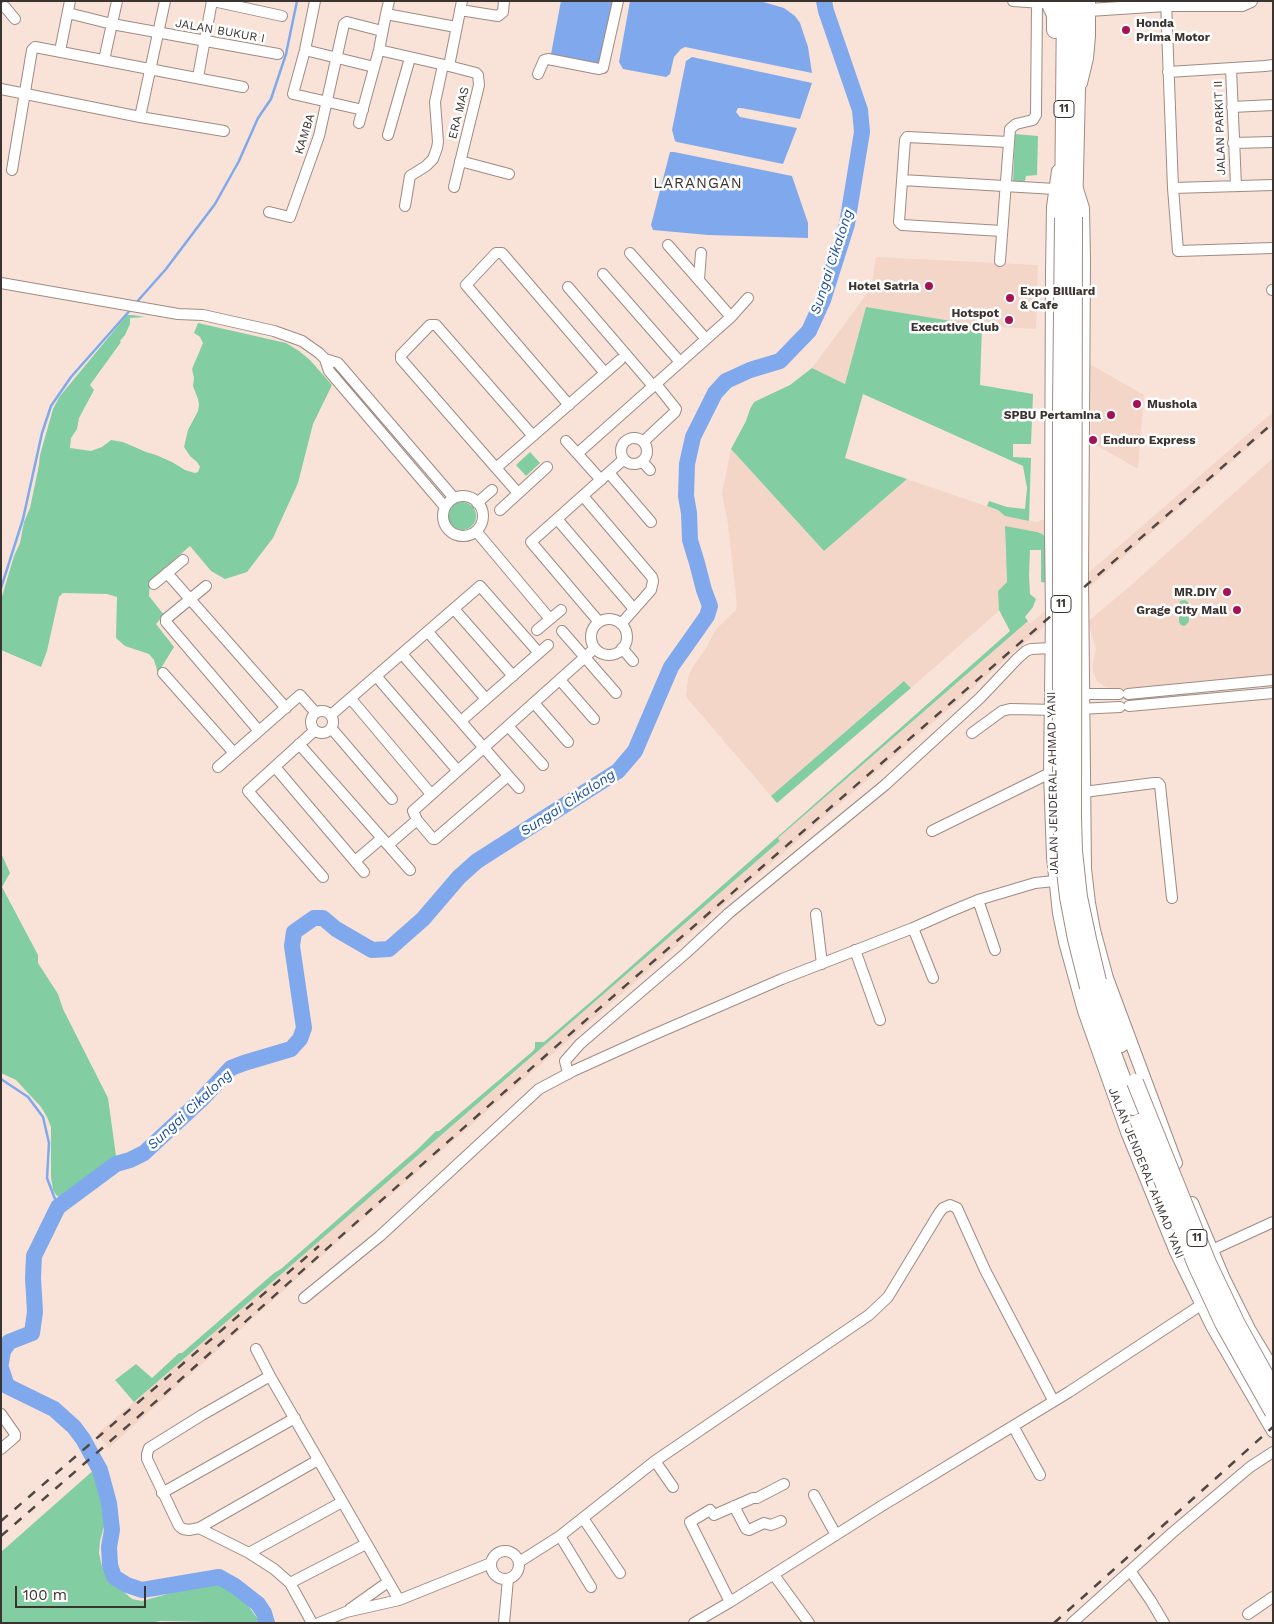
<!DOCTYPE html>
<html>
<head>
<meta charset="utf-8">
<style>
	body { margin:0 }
	#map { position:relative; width:1274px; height:1624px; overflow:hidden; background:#f9e3d9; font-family:"Work Sans",sans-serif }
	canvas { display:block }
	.frame { position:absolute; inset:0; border:2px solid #3b332f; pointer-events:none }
	.scale { position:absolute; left:15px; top:1586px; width:131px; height:22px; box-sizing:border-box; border:2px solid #3b332f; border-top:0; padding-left:6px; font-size:15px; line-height:18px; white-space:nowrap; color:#3b332f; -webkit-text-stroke:4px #fff; paint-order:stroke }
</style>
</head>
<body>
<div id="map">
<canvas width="1274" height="1624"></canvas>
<div class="frame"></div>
<div class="scale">100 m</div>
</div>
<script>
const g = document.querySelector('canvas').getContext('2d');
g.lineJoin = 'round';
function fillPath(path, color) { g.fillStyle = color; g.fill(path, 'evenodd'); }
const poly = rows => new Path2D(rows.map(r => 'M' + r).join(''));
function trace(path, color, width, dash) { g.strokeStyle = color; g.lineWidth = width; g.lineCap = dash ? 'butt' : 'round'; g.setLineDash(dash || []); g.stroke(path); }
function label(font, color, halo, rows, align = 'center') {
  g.font = font + ' "Work Sans",sans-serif'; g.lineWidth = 5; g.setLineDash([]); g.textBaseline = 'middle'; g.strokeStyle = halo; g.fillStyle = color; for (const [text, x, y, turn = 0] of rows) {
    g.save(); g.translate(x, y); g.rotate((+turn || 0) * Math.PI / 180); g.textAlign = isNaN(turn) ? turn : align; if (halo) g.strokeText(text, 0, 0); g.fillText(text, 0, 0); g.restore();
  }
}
fillPath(poly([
	[876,257,1038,265,1036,329,980,326,866,307,845,384,812,368,871,288],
	[1090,364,1144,395,1138,469,1091,442],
	[1273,412,1273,426,1036,634,1035,634,351,1230,109,1448,97,1434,104,1428,774,846,780,841,778,838,1028,621,1031,623],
	[731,449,824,551,907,479,998,510,1005,516,1037,522,1045,519,1047,542,1037,532,1029,531,1005,540,1007,582,999,591,999,611,911,688,905,681,901,683,771,796,686,697,688,678,692,668,706,648,716,629,736,610,737,606,728,524,722,493],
	[1273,458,1273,676,1129,689,1112,689,1104,686,1097,681,1093,672,1093,660,1096,649,1090,629,1087,622,1129,587]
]), '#f4d6c9');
fillPath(poly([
	[1015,134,1038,136,1037,175,1026,176,1025,181,1013,181],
	[866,307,982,326,980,385,1033,394,1031,444,1013,444,1013,457,1031,458,1029,521,1005,516,998,510,987,506,989,501,1007,507,1025,509,1027,488,1023,466,863,394,845,458,907,479,824,551,731,449,746,421,750,409,754,402,790,385,812,368,845,384],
	[127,315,132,315,145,317,130,318,130,324,125,335,120,341,121,342,90,385,94,390,79,418,77,429,71,438,70,448,91,451,102,447,111,440,123,442,146,452,156,455,172,462,185,470,195,473,198,472,200,467,197,462,190,456,184,447,188,430,198,411,199,405,198,399,193,386,194,378,192,369,203,343,200,337,194,333,198,323,286,343,299,351,310,360,332,385,313,424,298,483,273,538,247,572,225,579,211,571,190,546,150,581,149,596,164,615,156,624,174,647,158,673,154,660,149,654,125,646,116,638,117,597,107,594,63,593,59,597,47,651,41,667,1,650,1,600,14,556,20,543,24,522,30,508,39,465,40,455,53,409,60,396],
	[530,452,540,463,526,476,516,465],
	'448 516a14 14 0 1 1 28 0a14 14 0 1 1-28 0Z',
	[1005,526,1037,532,1042,534,1046,537,1048,583,1041,582,1041,550,1030,550,1029,574,1030,594,1036,599,1033,607,1025,617,1028,621,778,838,780,841,774,846,134,1402,115,1380,136,1364,152,1378,179,1353,182,1353,274,1273,281,1269,419,1148,436,1131,439,1131,533,1051,535,1048,535,1042,544,1042,601,993,1010,631,999,610,998,591,1007,582],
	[1184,600,1187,601,1189,604,1189,621,1187,624,1184,626,1181,625,1179,622,1179,604,1180,601],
	[904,681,911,688,777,803,771,796],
	[1,853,10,873,2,887,38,955,38,963,58,994,63,1009,108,1098,116,1156,61,1198,56,1195,53,1190,51,1177,51,1127,47,1117,41,1107,16,1080,1,1073],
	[96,1468,100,1478,104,1508,105,1523,100,1541,99,1553,102,1567,118,1587,132,1599,142,1601,171,1593,205,1580,216,1583,233,1591,246,1603,261,1623,160,1621,149,1623,1,1623,1,1552]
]), '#82cea2');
fillPath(poly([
	[561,1,615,1,601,65,552,55,551,54],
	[630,1,760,1,784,8,795,16,800,23,808,47,812,73,685,47,681,49,674,57,670,74,666,77,623,69,619,62],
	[692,57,812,83,800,119,741,108,738,108,736,112,740,117,797,128,783,164,677,142,675,141,672,130,686,61],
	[670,152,674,152,792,176,808,223,808,238,708,235,653,230,651,225]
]), '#7fa9ec');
trace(poly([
	[135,304,166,269,215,204,239,161,258,118,271,99,286,54,297,1],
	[1,588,23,519,42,433,51,406,71,377,132,308],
	[1,1079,28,1097,43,1117,49,1143,47,1178,58,1207]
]), '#7fa9ec', 2.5);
trace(poly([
	[1,1363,3,1351,9,1342,32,1333,35,1312,33,1278,34,1256,58,1207,116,1164,130,1160,144,1153,201,1100,231,1068,244,1063,291,1049,300,1039,304,1028,292,946,294,932,314,918,323,918,336,929,372,950,389,949,423,919,459,877,477,861,618,771,635,751,671,667,707,616,710,606,704,590,697,563,690,540,689,513,686,496,687,464,693,437,715,393,726,381,750,370,780,361,809,331,823,300,847,224,862,132,860,110,826,11,824,1],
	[1,1368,7,1386,54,1409,74,1427,83,1439,100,1470,109,1503,112,1530,109,1547,110,1565,114,1577,127,1585,142,1590,219,1577,235,1586,258,1604,264,1613,267,1623]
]), '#7fa9ec', 16);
const minor = poly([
	[213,1,282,16],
	[315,1,305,50,293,94,363,110],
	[1013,1,1042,3],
	[1166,1,1173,188,1178,251,1273,248],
	[5,7,15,19],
	[460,10,498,16,503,12,504,1],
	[68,13,112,24,278,54],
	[386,14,389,1],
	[305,50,374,67],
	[379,50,449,66,476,73,478,75,479,85,454,187],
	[60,51,70,1],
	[104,60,117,1],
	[449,66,462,1],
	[1231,68,1236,186],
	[1168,72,1265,66,1273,65],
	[538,74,544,60,548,59,599,69,603,68,618,1],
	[198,77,212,1],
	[1,89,140,117,224,131],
	[1232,107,1273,105],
	[140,117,165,1],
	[359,123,379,50,386,14,456,27],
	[388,135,410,58],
	[1233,143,1273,142],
	[460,161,509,174],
	[12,170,32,50,35,47,243,87],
	[902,180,1055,189],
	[1173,188,1273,185],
	[405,206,410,176,426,166,433,159,437,148,438,142,435,102,443,65],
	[269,212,290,217,319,136,344,24,347,22,382,31],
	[1002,231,902,225,899,222,905,140,907,137,1008,142],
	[668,245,731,317],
	[630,253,706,339],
	[1000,261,1010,129,1016,124,1033,120,1036,115,1037,3],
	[603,274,680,362],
	[699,279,701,253],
	[1,283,178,314,203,315,274,331,302,341,319,353,325,359,329,371,445,507],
	[568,287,653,386],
	[1272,290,1273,290],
	[325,359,338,363,454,498],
	[569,405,466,285,496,253,502,253,605,373],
	'621 451a13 13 0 1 1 26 0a13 13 0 1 1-26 0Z',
	[566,441,601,480],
	[644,441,675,412,676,409,656,384],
	[578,453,731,317,748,298],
	[642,461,650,470],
	[496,468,401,359,401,355,430,325,436,325,533,436],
	[609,473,651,522],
	[518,493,496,468,620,360],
	[583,496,652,577,653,581,651,590,621,624],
	'443 516a20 20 0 1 1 40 0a20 20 0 1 1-40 0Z',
	[477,503,492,490],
	[500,510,547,467],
	[557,519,634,609],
	[476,531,550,619],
	[167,573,286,708],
	[154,584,183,560],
	[206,586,166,619,166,622,259,731],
	[454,609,513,676],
	'591 637a18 18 0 1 1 36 0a18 18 0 1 1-36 0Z',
	[599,622,531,542,624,459],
	[537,630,561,610],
	[562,631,616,693],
	[428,632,486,699],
	[622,648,633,661],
	[402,654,519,788],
	[163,673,234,753],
	[376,676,458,771],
	[560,680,594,719],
	[1077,694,1119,694],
	[1128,694,1273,680],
	[351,699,431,794],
	[534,703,568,742],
	[1129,706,1273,693],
	[1078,709,1120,707],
	'311 722a11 11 0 1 1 22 0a11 11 0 1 1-22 0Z',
	[331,715,480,586,539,653],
	[461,721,548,645],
	[508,726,543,765],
	[332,729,392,799],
	[314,731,248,791,323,877],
	[972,733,1002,711,1010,709,1058,710],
	[299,744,410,870],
	[218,767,300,695,316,713],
	[275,767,364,872],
	[1084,792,1154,783,1158,783,1160,785,1172,898],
	[417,820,413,811,595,648],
	[932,831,1050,773],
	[388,845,417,820,433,839,435,839,508,776],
	[355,861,382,838],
	[978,900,995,950],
	[816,914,822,964],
	[913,928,933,978],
	[855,950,880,1020],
	[568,1074,565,1061,580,1044,686,953,729,913,885,785,980,698,1017,659,1026,651,1031,649,1052,648],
	[1212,1250,1273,1222],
	[304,1298,380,1236,539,1089,573,1071,646,1038,782,979,913,928,949,912,978,900,1035,883,1054,881],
	[256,1349,270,1376,399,1600,491,1563],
	[270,1376,202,1415,149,1448,147,1454,147,1459,179,1526,183,1529,189,1530,199,1528,249,1553,274,1569,290,1583,312,1623],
	[1,1414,15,1434,15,1437,1,1449],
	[1013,1426,1040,1475],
	[655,1461,673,1487],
	[162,1493,295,1418],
	[814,1495,836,1535],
	[734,1506,746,1529,749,1530,764,1523,771,1525,781,1521],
	[583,1518,620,1573],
	[199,1528,318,1460],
	[560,1536,591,1587],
	'491 1565a14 14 0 1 1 28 0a14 14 0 1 1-28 0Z',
	[249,1553,342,1502],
	[519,1562,560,1536,655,1461,869,1315,888,1297,939,1213,943,1208,950,1205,957,1208,985,1270,1053,1400],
	[1131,1572,1151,1601,1164,1623],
	[774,1575,809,1623],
	[290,1583,366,1544],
	[730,1602,690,1522,710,1510,714,1515,753,1498,757,1498,784,1484],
	[350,1609,388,1582],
	[1248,1614,1273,1597],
	[319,1623,346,1612,399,1600],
	[504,1623,508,1579],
	[694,1623,730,1602,880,1507,1069,1392,1201,1305],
	[1072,1623,1172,1533,1250,1467,1273,1452]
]);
const tertiary = poly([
	[1089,10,1166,5,1242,5,1251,1],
	[1081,83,1087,58,1089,36,1089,1],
	[1058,171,1053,207,1052,272,1051,529,1052,615,1050,773,1053,857,1059,913,1065,942,1084,1011,1127,1132,1176,1252,1212,1326,1273,1431],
	[1077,189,1083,208,1084,261,1082,581,1085,869,1089,903,1094,930,1107,978,1176,1163],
	[1192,1203,1224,1279,1249,1329,1273,1369]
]);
const trunk = poly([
	[1051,1,1050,4,1055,15,1055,30],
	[1074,217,1079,1],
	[1063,218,1065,1],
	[1098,981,1121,1044],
	[1088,987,1133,1107]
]);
trace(minor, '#9f8b82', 12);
trace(tertiary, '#9f8b82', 14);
trace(trunk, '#9f8b82', 18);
trace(minor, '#fff', 10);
trace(tertiary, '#fff', 12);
trace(trunk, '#fff', 16);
trace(poly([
	[1,1521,319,1246],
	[1,1536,161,1397,350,1228,594,1013,1273,423],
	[1054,1623,1273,1427]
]), '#514742', 2.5, [9, 9]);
const trunkBridge = poly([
	[1074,217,1073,818,1074,851,1079,897,1088,939,1098,981],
	[1063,218,1061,407,1061,819,1063,854,1068,897,1076,939,1088,987],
	[1135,1082,1208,1263,1237,1324,1273,1389],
	[1139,1122,1196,1265,1223,1323,1273,1412]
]);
trace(trunkBridge, '#9f8b82', 18, []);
trace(trunkBridge, '#fff', 16);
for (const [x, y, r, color] of [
	[1126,30,5,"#a41254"],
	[929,286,5,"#a41254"],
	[1010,298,5,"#a41254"],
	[1009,320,5,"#a41254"],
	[1137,404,5,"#a41254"],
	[1111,415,5,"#a41254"],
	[1093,440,5,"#a41254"],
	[1227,592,5,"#a41254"],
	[1237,610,5,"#a41254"]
]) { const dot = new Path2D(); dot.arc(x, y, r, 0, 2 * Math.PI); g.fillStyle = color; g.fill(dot); trace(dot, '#fff', 2); }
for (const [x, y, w] of [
	[1064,109,20],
	[1061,604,20],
	[1197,1238,20]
]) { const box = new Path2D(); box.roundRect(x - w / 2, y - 8.5, w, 17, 4); g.fillStyle = '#fff'; g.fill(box); trace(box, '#3b332f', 1); }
label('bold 11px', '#3b332f', null, [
	["11",1064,109],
	["11",1061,604],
	["11",1197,1238]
]);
label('bold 12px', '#3b332f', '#fff', [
	["Honda",1136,23,"left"],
	["Prima Motor",1136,37,"left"],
	["Hotel Satria",919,286],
	["Expo Billiard",1020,291,"left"],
	["& Cafe",1020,305,"left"],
	["Hotspot",999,313],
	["Executive Club",999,327],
	["Mushola",1147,404,"left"],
	["SPBU Pertamina",1101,415],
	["Enduro Express",1103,440,"left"],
	["MR.DIY",1217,592],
	["Grage City Mall",1227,610]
], 'right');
label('12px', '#3b332f', '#fff', [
	["JALAN BUKUR I",220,31,10],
	["ERA MAS",459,113,-76],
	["JALAN PARKIT II",1220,128,-92],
	["KAMBA",305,134,-73],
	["JALAN JENDERAL AHMAD YANI",1053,783,-91],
	["JALAN JENDERAL AHMAD YANI",1146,1173,68]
]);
label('italic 14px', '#1a4d9b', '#fff', [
	["Sungai Cikalong",832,262,-72],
	["Sungai Cikalong",568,803,-33],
	["Sungai Cikalong",190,1110,-43]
]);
g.letterSpacing = '1px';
label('15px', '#3b332f', '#fff', [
	["LARANGAN",698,184]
]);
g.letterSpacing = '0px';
</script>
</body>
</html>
